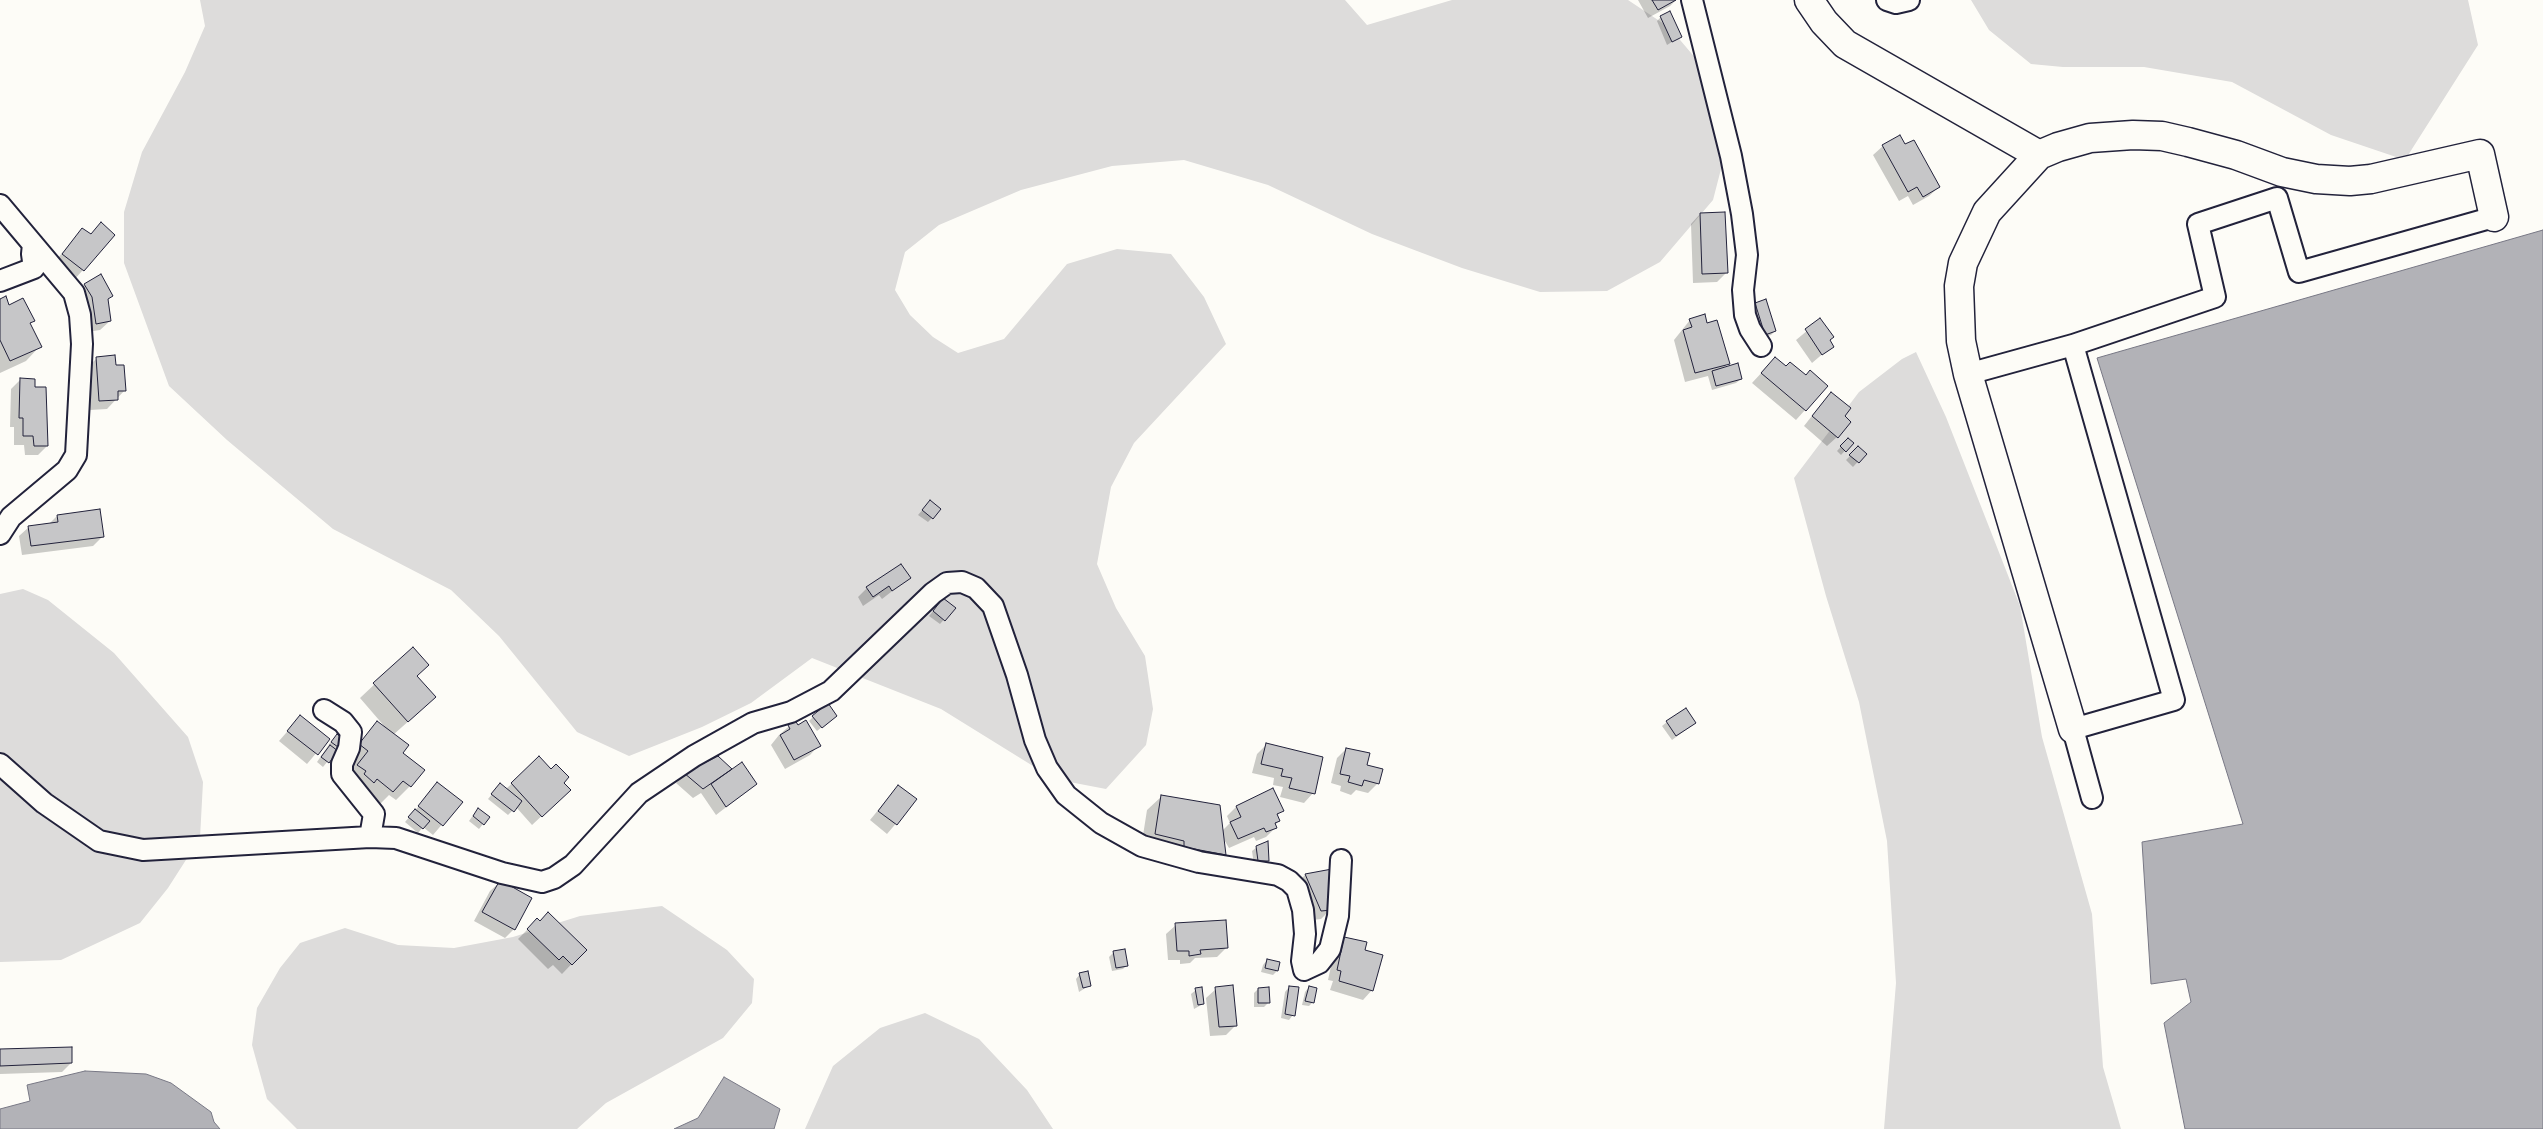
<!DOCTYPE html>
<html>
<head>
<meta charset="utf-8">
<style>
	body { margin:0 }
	canvas { display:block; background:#fdfcf7 }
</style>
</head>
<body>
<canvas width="2543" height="1129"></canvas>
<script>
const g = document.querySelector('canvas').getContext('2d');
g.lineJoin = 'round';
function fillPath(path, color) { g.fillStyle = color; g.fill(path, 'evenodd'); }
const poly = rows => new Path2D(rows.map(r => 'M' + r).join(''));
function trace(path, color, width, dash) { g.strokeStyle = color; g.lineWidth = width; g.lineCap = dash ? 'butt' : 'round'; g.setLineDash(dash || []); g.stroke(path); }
fillPath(poly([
	[200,0,1345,0,1367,25,1452,0,1628,0,1670,28,1713,79,1729,138,1713,200,1660,262,1607,291,1540,292,1462,268,1372,234,1268,185,1184,160,1112,166,1021,190,939,225,905,252,895,290,910,315,933,337,958,353,1004,339,1067,264,1117,249,1171,254,1204,297,1226,344,1134,443,1111,487,1097,564,1116,608,1145,656,1153,709,1146,745,1106,789,1054,779,941,709,812,658,751,703,702,727,629,756,577,732,499,636,451,590,333,529,227,440,169,386,124,263,124,212,142,152,185,72,205,26],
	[1971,0,2468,0,2478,45,2405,160,2331,135,2232,82,2144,67,2063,67,2031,64,1989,30],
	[1916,352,1946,417,2020,606,2042,737,2092,914,2103,1067,2121,1129,1884,1129,1896,983,1887,841,1859,702,1826,596,1794,478,1859,392,1902,359],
	[23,589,48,600,114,653,188,737,203,782,200,838,168,888,140,923,61,960,0,962,0,594],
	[662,906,727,950,754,979,752,1003,723,1038,606,1103,577,1129,297,1129,267,1099,252,1045,257,1008,280,968,300,943,345,928,398,945,454,948,513,937,580,916],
	[925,1013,979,1039,1027,1090,1053,1129,805,1129,833,1066,880,1028]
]), '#dddcdb');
const water = poly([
	[2543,230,2543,1129,2185,1129,2164,1023,2191,1002,2186,979,2151,984,2142,842,2243,824,2097,358,2543,230],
	[85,1071,146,1074,171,1083,211,1112,214,1122,220,1129,0,1129,0,1109,30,1101,27,1085,85,1071],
	[724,1077,780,1109,774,1129,674,1129,698,1118,724,1077]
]);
fillPath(water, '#b2b2b7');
trace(water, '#787885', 1);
fillPath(poly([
	[1638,0,1676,0,1670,6,1648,18],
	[1661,17,1680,37,1667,45,1657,21],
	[1883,146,1905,146,1939,187,1929,196,1913,205,1908,196,1899,201,1873,155],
	[1700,214,1726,273,1717,282,1693,283,1691,224],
	[82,229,90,235,114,235,74,280,53,264],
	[85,284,111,296,107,300,110,321,100,330,87,332,76,294],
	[0,300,33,320,30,324,40,346,26,361,0,373],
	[1765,301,1775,331,1771,335,1761,338,1751,308,1755,304],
	[1690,320,1707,324,1728,363,1723,369,1741,379,1736,383,1712,390,1708,376,1685,382,1674,340],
	[1820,320,1832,346,1812,363,1796,340],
	[97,358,115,367,125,390,107,409,90,410,87,368],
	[1775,358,1805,410,1796,420,1752,383],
	[20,380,34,388,47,446,38,455,25,455,24,445,14,445,14,427,10,427,11,389],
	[1822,403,1843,417,1837,437,1827,446,1804,426],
	[1848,439,1852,443,1841,455,1837,451],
	[1858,448,1865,454,1853,467,1846,460],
	[926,506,932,518,928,522,918,515],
	[57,516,103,536,93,546,22,555,19,536,29,527,49,524],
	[909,578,882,599,879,595,863,606,858,597,867,588],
	[939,604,954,608,940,624,929,616],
	[412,649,420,711,393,735,410,786,396,800,389,795,378,806,344,779,354,765,346,759,377,722,385,727,360,698],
	[300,717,328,739,307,764,279,741],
	[813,717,831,720,817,731,809,721],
	[794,722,819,745,810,755,785,769,771,745,779,735],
	[1667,722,1695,723,1672,740,1662,726],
	[332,740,337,746,334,750,336,751,323,767,317,762],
	[1266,745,1313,793,1304,803,1280,797,1283,787,1273,785,1274,778,1252,773,1257,754],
	[1346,749,1365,766,1378,783,1368,793,1356,790,1351,795,1340,791,1341,786,1331,783,1337,758],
	[718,757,732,771,756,784,716,815,701,793,693,798,676,783,685,774],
	[539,758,562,783,560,799,532,825,516,807,508,815,488,799,496,789,506,789],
	[438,784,461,802,433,835,423,827,418,833,405,822],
	[898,786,916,800,887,834,870,820],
	[1273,790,1282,810,1277,816,1279,821,1275,825,1276,827,1266,837,1256,841,1254,837,1229,848,1222,836,1225,855,1210,869,1141,848,1147,810,1162,796,1222,831,1230,823,1227,816,1236,807],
	[474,814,483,824,479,829,469,821],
	[1257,847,1268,861,1263,865,1254,865,1252,851],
	[1331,871,1331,909,1321,919,1312,920,1296,884,1305,875],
	[500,882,514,929,505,938,474,921,490,891],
	[537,920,585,950,562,974,553,965,548,969,518,939],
	[1176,925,1227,947,1217,957,1195,958,1190,963,1180,964,1180,960,1168,960,1166,934],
	[1344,938,1364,951,1372,990,1363,1000,1330,990,1333,981,1328,980,1335,948],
	[1114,952,1127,965,1123,969,1112,971,1109,957],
	[1267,960,1277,971,1273,975,1261,972,1263,965],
	[1080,974,1090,985,1079,992,1076,979],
	[1289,987,1293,1015,1289,1020,1281,1018,1285,992],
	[1309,987,1313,1002,1309,1006,1302,1005,1305,992],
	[1216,989,1236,1025,1226,1035,1210,1036,1206,998],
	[1258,989,1269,1002,1264,1007,1254,1007,1254,993],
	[1196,990,1203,1004,1194,1009,1191,994],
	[0,1050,71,1063,62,1072,0,1074]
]), '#0003');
const building = poly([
	[1652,0,1676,0,1658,10,1652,0],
	[1670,11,1682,37,1672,42,1660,16,1670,11],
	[1900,135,1905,144,1914,140,1940,187,1923,197,1917,187,1908,192,1882,145,1900,135],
	[1725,212,1728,273,1702,274,1700,213,1725,212],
	[101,222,115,235,84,271,62,254,82,228,91,234,101,222],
	[101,274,113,296,108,299,111,321,96,324,92,297,84,284,101,274],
	[6,296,9,305,23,298,35,321,30,323,42,347,10,361,0,340,0,299,6,296],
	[1766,299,1776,331,1765,335,1755,303,1766,299],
	[1705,314,1707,323,1717,320,1730,364,1695,373,1683,330,1692,327,1689,319,1705,314],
	[1820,318,1834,337,1830,340,1834,347,1822,355,1805,329,1820,318],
	[115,355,116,365,124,365,126,391,118,391,118,400,99,401,96,357,115,355],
	[1775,357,1786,366,1790,362,1806,375,1810,370,1828,386,1806,411,1761,373,1775,357],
	[1738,363,1742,379,1716,386,1712,371,1738,363],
	[20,378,35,379,35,387,46,387,48,446,34,446,33,436,23,436,23,418,19,418,20,378],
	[1831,392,1851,408,1845,416,1851,422,1838,438,1812,416,1831,392],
	[1848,438,1854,443,1846,452,1840,446,1848,438],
	[1858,446,1867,454,1859,463,1849,455,1858,446],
	[930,500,941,509,933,519,922,510,930,500],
	[100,509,104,537,31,546,28,526,58,522,57,515,100,509],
	[901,564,911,578,892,591,889,586,873,597,866,587,901,564],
	[943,598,956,608,945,621,933,611,943,598],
	[413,647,429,665,417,676,436,697,408,722,373,683,413,647],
	[828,703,837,716,822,728,812,716,828,703],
	[1686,708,1696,723,1676,736,1666,721,1686,708],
	[300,715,330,739,318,755,287,731,300,715],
	[795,720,798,725,806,720,821,746,794,760,780,735,790,729,788,725,795,720],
	[377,721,409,745,403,753,425,770,411,787,403,781,393,792,377,779,374,783,364,774,366,771,357,765,368,751,359,744,377,721],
	[337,734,344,740,338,747,331,742,337,734],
	[1266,743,1323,757,1315,794,1289,788,1292,778,1281,776,1283,769,1261,764,1266,743],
	[330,745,338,751,329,763,321,757,330,745],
	[1346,748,1370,753,1367,765,1383,769,1379,784,1364,780,1362,786,1348,782,1350,776,1340,774,1346,748],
	[539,756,551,769,556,764,569,777,564,783,571,790,542,817,511,783,539,756],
	[718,756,732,769,703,789,684,773,718,756],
	[742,762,757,784,726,807,711,784,742,762],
	[437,782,463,802,443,826,418,806,437,782],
	[500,783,522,801,514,812,491,794,500,783],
	[898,785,917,799,897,825,878,811,898,785],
	[1273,788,1284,811,1277,814,1280,821,1275,823,1277,828,1266,832,1264,828,1238,839,1230,822,1241,817,1236,806,1273,788],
	[1161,795,1220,805,1226,855,1184,847,1184,841,1155,834,1161,795],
	[478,808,490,817,484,825,473,816,478,808],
	[415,809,430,821,423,829,408,817,415,809],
	[1268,841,1269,861,1258,861,1256,846,1268,841],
	[1332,869,1332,910,1321,911,1305,874,1332,869],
	[500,880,532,898,515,930,482,912,500,880],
	[548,912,587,950,572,965,563,956,559,960,527,929,537,918,540,921,548,912],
	[1226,920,1228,948,1200,950,1201,954,1189,956,1189,951,1177,951,1175,923,1226,920],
	[1344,937,1367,942,1365,950,1383,955,1373,991,1339,981,1341,971,1337,970,1344,937],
	[1125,949,1128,966,1116,968,1113,951,1125,949],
	[1267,959,1280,962,1278,971,1265,968,1267,959],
	[1088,971,1091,986,1083,988,1079,973,1088,971],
	[1233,985,1237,1026,1219,1027,1215,987,1233,985],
	[1289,986,1299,987,1295,1016,1285,1014,1289,986],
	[1309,986,1317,988,1314,1003,1305,1001,1309,986],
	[1202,987,1204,1004,1198,1005,1195,988,1202,987],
	[1269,987,1270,1003,1258,1003,1258,988,1269,987],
	[72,1047,72,1063,0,1066,0,1049,72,1047]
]);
fillPath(building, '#c6c6c8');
trace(building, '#22223b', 1);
const street = poly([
	[1692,0,1731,156,1742,214,1747,255,1743,290,1745,315,1750,329,1761,346],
	[1887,0,1896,3,1909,0],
	[0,205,74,293,80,315,82,344,76,455,67,470,11,517,0,534],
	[0,281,34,268,32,254,33,244],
	[2073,345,2174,700,2073,729,2092,798],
	[1968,374,2073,345,2215,297,2198,224,2277,198,2299,272,2494,217],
	[324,710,343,722,351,732,349,748,342,764,342,774,374,814,370,837],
	[0,764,44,803,99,841,143,850,370,837,396,838,502,873,542,882,554,878,573,865,639,793,694,756,753,723,791,712,831,691,933,593,947,583,962,582,976,588,993,606,1017,675,1035,740,1047,768,1066,795,1101,823,1142,846,1199,862,1278,875,1289,881,1297,889,1303,910,1305,934,1302,961,1304,970,1319,963,1330,949,1338,916,1341,860]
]);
const secondary = poly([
	[1809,0,1824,22,1845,44,2039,155],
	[2073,729,1968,374,1961,341,1959,286,1963,263,1987,212,2039,155,2058,147,2090,138,2133,135,2162,136,2188,142,2236,155,2282,172,2316,179,2350,181,2371,179,2480,154,2494,217]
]);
trace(street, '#22223b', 24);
trace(secondary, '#22223b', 31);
trace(street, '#fdfcf7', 20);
trace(secondary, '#fdfcf7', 28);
</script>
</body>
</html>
